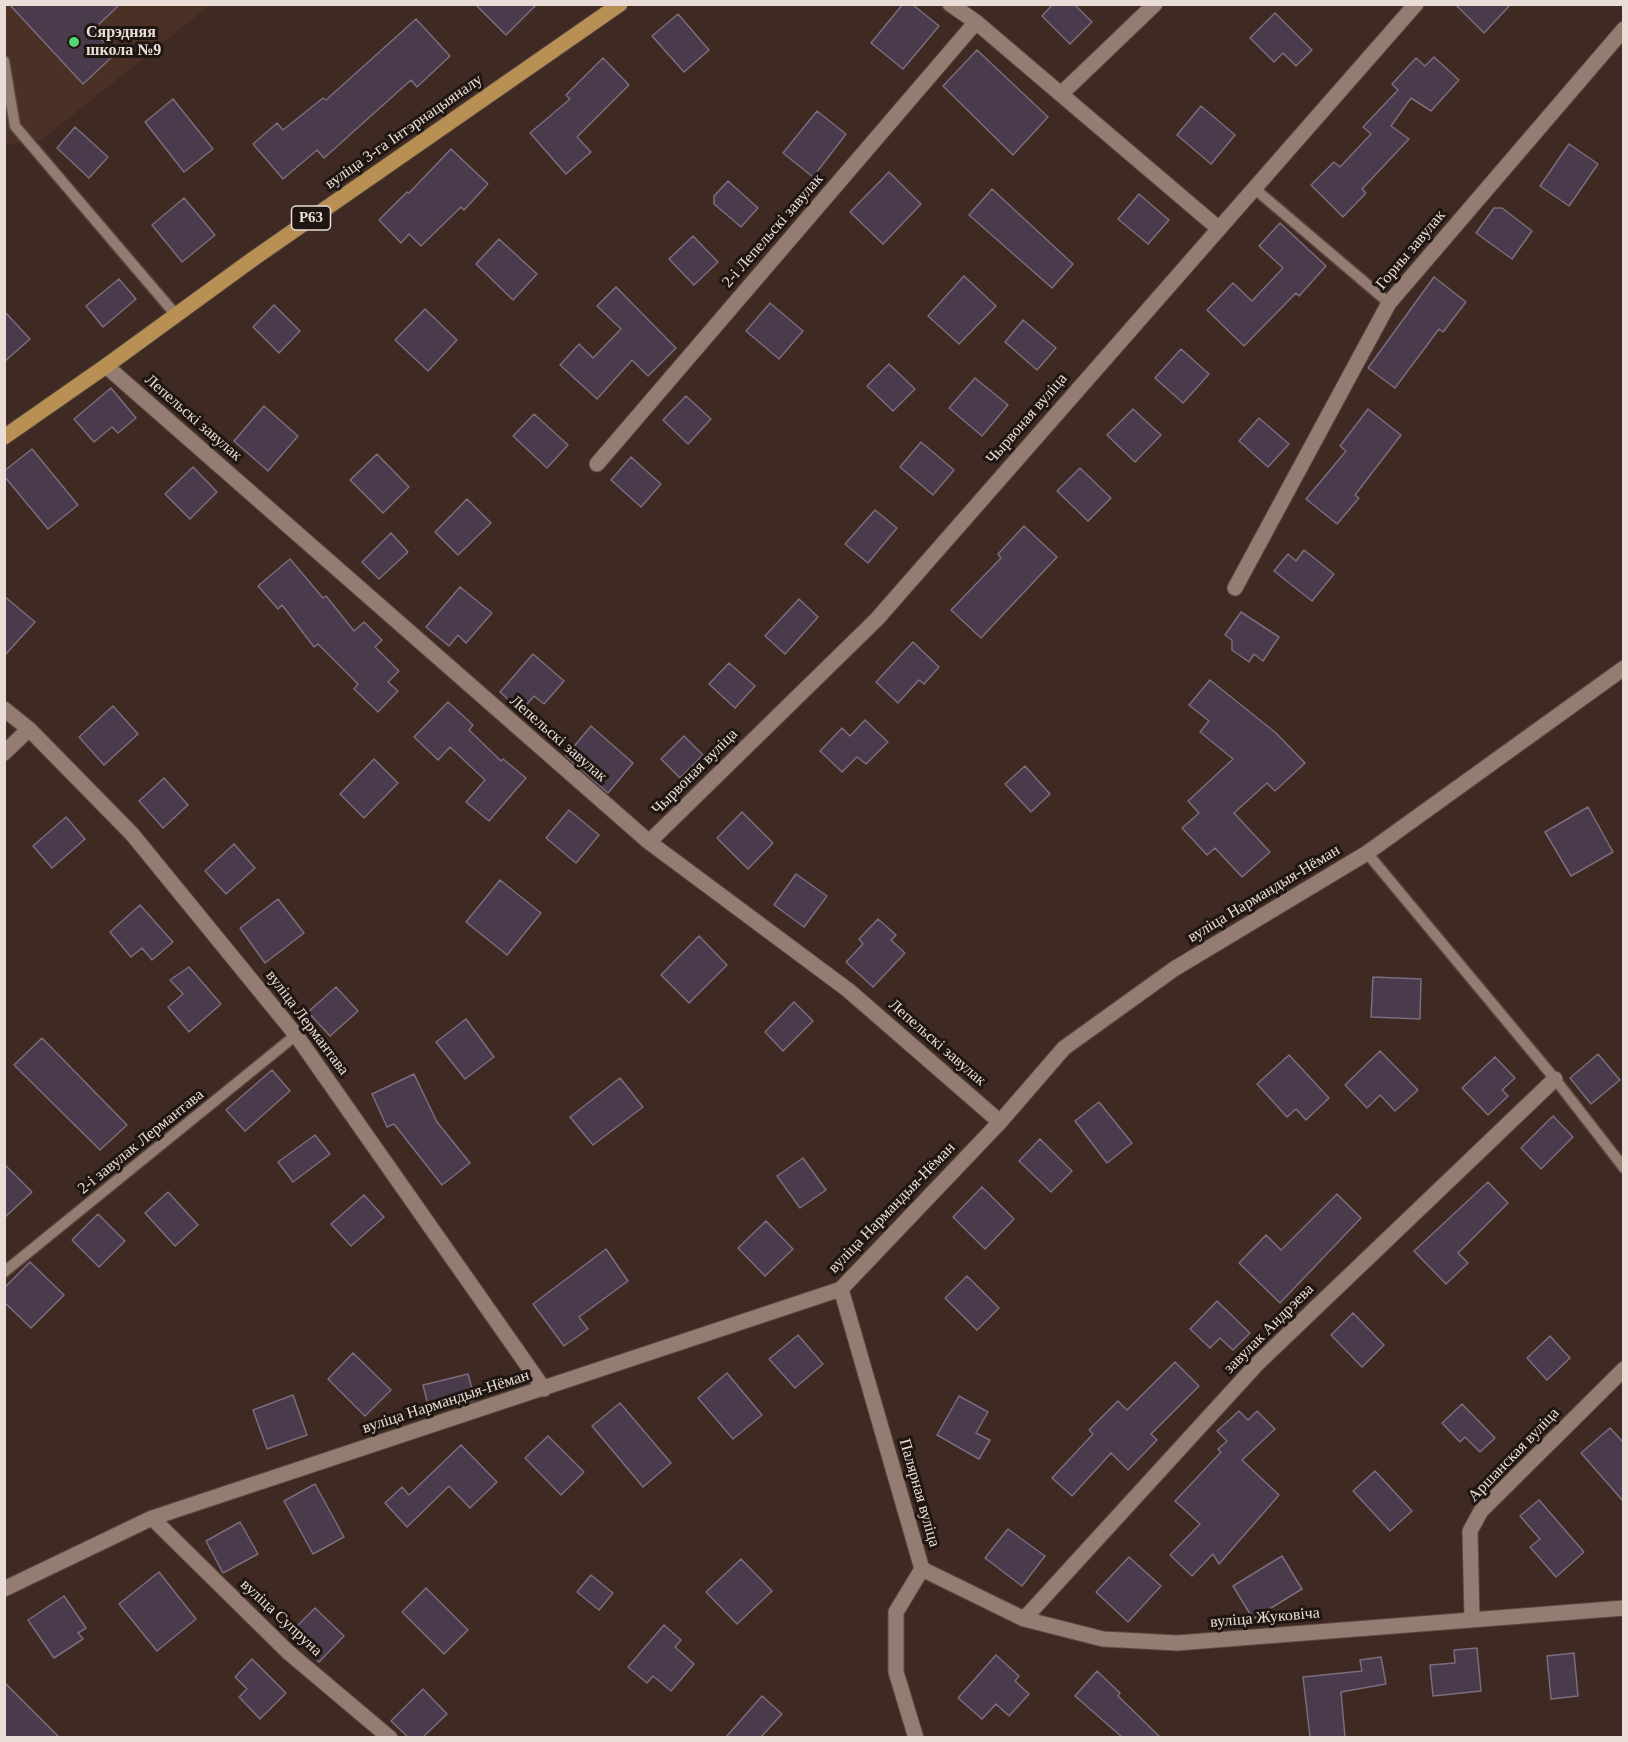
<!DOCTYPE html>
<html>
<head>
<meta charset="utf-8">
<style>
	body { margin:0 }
	#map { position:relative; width:1628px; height:1742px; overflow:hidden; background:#3e2a22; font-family:Georgia,serif }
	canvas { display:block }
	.frame { position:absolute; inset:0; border:6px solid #eaddd7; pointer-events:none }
</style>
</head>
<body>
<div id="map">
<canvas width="1628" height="1742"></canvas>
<div class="frame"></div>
</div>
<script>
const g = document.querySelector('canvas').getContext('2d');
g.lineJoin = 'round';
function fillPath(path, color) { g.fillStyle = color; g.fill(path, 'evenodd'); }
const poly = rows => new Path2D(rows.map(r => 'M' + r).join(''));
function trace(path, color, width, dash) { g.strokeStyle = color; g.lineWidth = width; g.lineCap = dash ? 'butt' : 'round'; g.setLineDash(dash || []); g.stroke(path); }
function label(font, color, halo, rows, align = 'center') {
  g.font = font + ' Georgia,serif'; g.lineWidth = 6; g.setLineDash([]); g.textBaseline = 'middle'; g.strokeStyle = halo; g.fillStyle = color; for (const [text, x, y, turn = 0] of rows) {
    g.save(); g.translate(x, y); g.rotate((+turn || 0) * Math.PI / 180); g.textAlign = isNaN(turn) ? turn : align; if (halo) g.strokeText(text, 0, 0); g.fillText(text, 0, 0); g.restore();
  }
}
fillPath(poly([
	[4,5,210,5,41,140,5,145]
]), '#4a3025');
const building = poly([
	[9,4,120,4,93,30,115,54,83,84,9,4],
	[475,4,537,4,506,35,475,4],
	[903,4,912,4,939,26,903,69,871,43,903,4],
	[1053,4,1074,4,1092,22,1070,44,1042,16,1053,4],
	[1455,4,1511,4,1484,33,1455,4],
	[1275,13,1312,50,1296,66,1283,53,1274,62,1250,38,1275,13],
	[678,14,709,50,684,72,652,36,678,14],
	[416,19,450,56,417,87,411,80,324,158,317,150,283,179,253,144,277,123,283,130,323,98,326,100,416,19],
	[977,50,1048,117,1013,155,943,86,977,50],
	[1434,57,1459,80,1431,111,1411,98,1391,126,1409,139,1362,189,1366,193,1343,217,1311,185,1334,162,1340,167,1371,134,1363,127,1398,90,1392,84,1416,58,1425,66,1434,57],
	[603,58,629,85,577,137,591,152,566,174,530,133,570,99,566,95,603,58],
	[173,99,213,149,184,172,145,122,173,99],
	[1201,106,1235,135,1211,164,1177,135,1201,106],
	[817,111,846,134,813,177,783,153,817,111],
	[75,127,108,157,89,178,57,148,75,127],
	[1569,144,1598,164,1569,206,1540,186,1569,144],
	[451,149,488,184,464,210,461,207,421,246,409,234,401,243,379,220,407,192,409,193,451,149],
	[889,172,921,204,883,244,850,212,889,172],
	[728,181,758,208,741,227,714,204,714,196,728,181],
	[992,189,1073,264,1052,288,969,215,992,189],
	[1139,194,1169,220,1148,244,1118,219,1139,194],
	[184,198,215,235,182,262,152,225,184,198],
	[1494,208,1502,208,1532,231,1512,259,1476,233,1494,208],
	[1280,223,1326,266,1299,296,1296,293,1244,346,1207,310,1233,283,1252,301,1283,268,1259,246,1280,223],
	[693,236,718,262,694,285,669,259,693,236],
	[499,239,537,274,513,300,476,264,499,239],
	[964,276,996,306,959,344,928,316,964,276],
	[1434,277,1466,302,1443,332,1439,329,1395,388,1368,368,1434,277],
	[119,279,136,299,103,327,86,306,119,279],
	[616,287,676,348,648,376,632,360,597,399,560,365,579,344,593,358,621,329,597,306,616,287],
	[770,303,803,331,779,359,746,331,770,303],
	[274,305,300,331,279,353,253,327,274,305],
	[425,309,457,340,428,371,395,340,425,309],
	[4,311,30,339,4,362,4,311],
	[1023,320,1056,348,1037,370,1005,342,1023,320],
	[1181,349,1209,374,1183,403,1155,378,1181,349],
	[889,364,915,389,893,411,867,386,889,364],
	[975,378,1008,405,982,436,949,408,975,378],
	[111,388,136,418,118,433,112,427,94,442,74,419,111,388],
	[686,396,711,419,688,444,663,420,686,396],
	[264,406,298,436,268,471,234,441,264,406],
	[1133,409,1161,435,1135,462,1107,435,1133,409],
	[1368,409,1401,435,1355,495,1359,498,1337,524,1306,499,1346,451,1340,446,1368,409],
	[534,414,568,445,547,468,513,436,534,414],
	[1259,418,1289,444,1268,467,1239,441,1259,418],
	[921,442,954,470,933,495,900,467,921,442],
	[32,449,78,505,48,529,4,476,4,471,32,449],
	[377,454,409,487,383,513,350,480,377,454],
	[631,457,661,484,641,507,611,480,631,457],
	[193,467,217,492,190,519,165,494,193,467],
	[1080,468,1111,498,1088,521,1057,491,1080,468],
	[467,499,491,523,458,555,435,532,467,499],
	[875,510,897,528,868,563,845,544,875,510],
	[1024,526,1057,557,981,638,951,610,1001,558,998,554,1024,526],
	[391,533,408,552,379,579,362,562,391,533],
	[1304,550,1334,574,1312,601,1274,571,1288,554,1296,561,1304,550],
	[290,559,323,598,326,596,354,631,364,622,382,640,375,647,399,671,388,682,398,691,378,712,354,689,358,684,318,644,314,647,282,605,278,609,258,586,290,559],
	[460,587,492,613,466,643,458,635,449,646,426,627,460,587],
	[4,596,35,622,4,656,4,596],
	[799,599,818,617,785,654,765,636,799,599],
	[1241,612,1279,637,1263,661,1254,654,1249,662,1232,650,1232,640,1225,635,1241,612],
	[913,642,939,667,924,684,919,680,898,703,876,682,913,642],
	[533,654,564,681,544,704,534,696,521,711,500,692,533,654],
	[729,663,755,686,735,708,709,684,729,663],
	[1210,680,1276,733,1305,763,1275,791,1267,783,1234,813,1270,852,1242,877,1215,848,1207,855,1182,828,1199,813,1188,801,1233,759,1200,732,1209,721,1189,705,1210,680],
	[448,702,473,725,469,730,501,761,503,759,526,778,489,821,466,802,485,780,450,747,438,760,414,737,448,702],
	[113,706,138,734,104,765,79,737,113,706],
	[865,720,888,742,866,764,857,757,842,772,820,751,842,728,850,736,865,720],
	[591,726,633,763,608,793,566,756,591,726],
	[684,736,703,755,680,778,661,759,684,736],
	[374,759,398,783,364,818,340,794,374,759],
	[1025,766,1050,794,1031,812,1005,784,1025,766],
	[164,778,188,805,163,828,139,801,164,778],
	[1588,807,1613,852,1571,876,1545,832,1588,807],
	[569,810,599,835,576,863,546,838,569,810],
	[742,812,773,843,748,869,717,838,742,812],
	[66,817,85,839,52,868,33,846,66,817],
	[234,844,255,868,226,894,205,871,234,844],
	[796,874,827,896,804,927,774,905,796,874],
	[500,880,541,913,507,955,466,922,500,880],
	[278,899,304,933,265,963,240,928,278,899],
	[140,905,173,942,152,960,142,948,131,957,110,932,140,905],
	[878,919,896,935,891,940,905,953,873,987,846,962,863,944,859,939,878,919],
	[699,936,727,965,689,1003,661,975,699,936],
	[189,967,221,1004,189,1032,168,1007,183,994,170,980,189,967],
	[1373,977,1421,979,1420,1019,1371,1017,1373,977],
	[336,987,358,1011,330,1036,308,1012,336,987],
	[794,1002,813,1021,783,1051,765,1032,794,1002],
	[466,1019,494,1057,465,1079,436,1042,466,1019],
	[42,1038,127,1125,100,1150,14,1065,42,1038],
	[1380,1051,1418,1090,1395,1111,1380,1095,1367,1108,1345,1085,1380,1051],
	[1598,1054,1620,1080,1591,1104,1570,1078,1598,1054],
	[1289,1055,1329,1098,1306,1120,1296,1109,1287,1117,1257,1084,1289,1055],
	[1495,1057,1515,1078,1502,1090,1508,1096,1488,1115,1462,1088,1495,1057],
	[272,1070,290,1091,245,1131,226,1110,272,1070],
	[414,1074,437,1122,470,1163,442,1185,394,1124,387,1127,372,1094,414,1074],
	[620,1078,643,1107,593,1145,570,1117,620,1078],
	[1099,1102,1132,1143,1107,1163,1075,1121,1099,1102],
	[1553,1116,1573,1137,1541,1169,1521,1148,1553,1116],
	[315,1135,330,1154,293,1182,278,1162,315,1135],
	[1040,1139,1072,1171,1051,1192,1019,1161,1040,1139],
	[803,1158,826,1190,800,1208,777,1176,803,1158],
	[4,1164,32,1192,4,1218,4,1164],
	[1488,1182,1508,1203,1458,1253,1468,1263,1446,1284,1414,1251,1488,1182],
	[982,1187,1014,1219,985,1249,953,1217,982,1187],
	[168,1192,198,1225,175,1246,145,1213,168,1192],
	[1337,1194,1361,1218,1280,1303,1239,1263,1266,1235,1281,1250,1337,1194],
	[364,1195,384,1217,351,1246,331,1224,364,1195],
	[98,1214,125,1241,99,1267,72,1240,98,1214],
	[766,1221,793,1249,765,1276,738,1248,766,1221],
	[606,1249,628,1281,579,1317,588,1329,564,1346,533,1304,606,1249],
	[30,1262,64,1295,31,1328,4,1302,4,1288,30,1262],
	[967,1276,999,1308,977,1330,945,1298,967,1276],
	[1217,1301,1250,1333,1233,1350,1220,1338,1210,1348,1190,1329,1217,1301],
	[1353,1313,1384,1345,1362,1367,1331,1335,1353,1313],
	[798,1335,823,1364,795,1388,769,1359,798,1335],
	[1550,1336,1570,1358,1547,1380,1527,1358,1550,1336],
	[353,1353,391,1390,365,1416,328,1379,353,1353],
	[1175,1362,1199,1386,1151,1434,1157,1440,1128,1470,1111,1453,1072,1496,1052,1478,1093,1434,1089,1430,1118,1401,1127,1410,1175,1362],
	[727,1373,762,1415,733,1439,698,1398,727,1373],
	[468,1374,475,1400,430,1413,423,1385,468,1374],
	[293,1395,307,1435,267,1449,253,1410,293,1395],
	[959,1396,988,1412,976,1433,990,1440,979,1459,937,1435,959,1396],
	[620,1403,671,1463,643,1487,592,1426,620,1403],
	[1462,1404,1495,1438,1480,1452,1465,1437,1460,1442,1442,1423,1462,1404],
	[1239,1411,1248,1420,1257,1411,1275,1429,1242,1460,1279,1495,1219,1564,1213,1554,1192,1576,1170,1555,1200,1524,1175,1501,1221,1452,1218,1449,1227,1441,1217,1431,1239,1411],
	[1610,1428,1623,1442,1623,1501,1581,1453,1610,1428],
	[548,1436,584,1472,561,1495,525,1458,548,1436],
	[461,1445,497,1482,470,1508,449,1486,407,1527,385,1503,402,1487,409,1495,461,1445],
	[1375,1471,1412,1511,1390,1531,1353,1491,1375,1471],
	[315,1484,344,1537,313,1554,284,1501,315,1484],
	[1539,1500,1584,1552,1556,1577,1530,1547,1540,1539,1520,1516,1539,1500],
	[240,1522,258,1554,223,1573,206,1541,240,1522],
	[1008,1529,1045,1556,1022,1586,985,1558,1008,1529],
	[1282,1556,1302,1589,1253,1619,1233,1586,1282,1556],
	[1129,1557,1161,1586,1128,1622,1096,1592,1129,1557],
	[741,1559,772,1591,737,1624,706,1592,741,1559],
	[159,1572,196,1619,157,1651,119,1604,159,1572],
	[591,1575,613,1593,599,1610,577,1592,591,1575],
	[426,1588,468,1630,444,1654,402,1612,426,1588],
	[64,1596,86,1628,78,1633,83,1639,54,1658,28,1620,64,1596],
	[315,1608,344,1636,319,1662,303,1647,310,1640,296,1627,315,1608],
	[664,1625,681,1640,675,1647,694,1664,671,1691,653,1676,647,1683,628,1667,664,1625],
	[1477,1648,1481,1691,1433,1696,1430,1665,1455,1663,1454,1650,1477,1648],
	[1574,1653,1578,1696,1551,1699,1547,1656,1574,1653],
	[996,1655,1019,1676,1015,1681,1029,1694,1009,1716,996,1704,982,1719,958,1698,996,1655],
	[1381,1657,1386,1684,1341,1692,1345,1737,1310,1737,1303,1677,1362,1671,1360,1660,1381,1657],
	[252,1659,286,1693,260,1719,239,1697,247,1689,235,1677,252,1659],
	[1097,1671,1120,1693,1118,1696,1160,1737,1122,1737,1075,1696,1097,1671],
	[4,1682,59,1737,4,1737,4,1682],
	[423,1689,447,1714,423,1737,408,1737,391,1721,423,1689],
	[762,1696,782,1714,761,1737,726,1737,762,1696]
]);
fillPath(building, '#493b4b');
trace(building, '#7c6c7d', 1.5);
const lane = poly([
	[4,61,15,126,176,315],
	[1255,189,1389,303],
	[1367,853,1555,1079,1624,1168],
	[4,1272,296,1035]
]);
const street = poly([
	[950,4,976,22,1218,228],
	[1061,94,1155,4],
	[106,366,649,842,848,990,1000,1122],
	[597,464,976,22],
	[1235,588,1389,303,1624,29],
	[4,709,29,729,132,834,296,1035,544,1389],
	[4,753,29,729],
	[649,842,877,619,1416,4],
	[841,1289,922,1569,896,1612,896,1672,916,1738],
	[152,1518,288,1652,390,1738],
	[922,1569,1024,1619,1103,1639,1177,1643,1624,1608],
	[4,1589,152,1518,841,1289,1000,1122,1064,1048,1174,969,1367,853,1624,668],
	[1024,1619,1258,1363,1555,1079],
	[1472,1619,1470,1531,1481,1511,1624,1369]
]);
const primary = poly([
	[4,437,106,366,253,259,620,4]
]);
trace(lane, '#584840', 13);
trace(street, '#584840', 17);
trace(primary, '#584840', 17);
trace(lane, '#947c72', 10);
trace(street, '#947c72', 15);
trace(primary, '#b99053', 15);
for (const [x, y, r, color] of [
	[74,42,6,"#53d673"]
]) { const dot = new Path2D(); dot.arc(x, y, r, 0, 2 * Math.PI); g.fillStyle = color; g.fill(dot); trace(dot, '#1f1612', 2); }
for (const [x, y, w] of [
	[311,218,39]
]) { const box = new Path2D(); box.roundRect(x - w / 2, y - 12, w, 24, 4.5); g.fillStyle = '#1f1612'; g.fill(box); trace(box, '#eaddd7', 1.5); }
label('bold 15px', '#eaddd7', null, [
	["Р63",311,218]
]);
label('bold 16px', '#eaddd7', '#1f1612', [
	["Сярэдняя",86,33],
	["школа №9",86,51]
], 'left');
label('16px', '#eaddd7', '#1f1612', [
	["вуліца 3-га Інтэрнацыяналу",404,132,-35],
	["2-і Лепельскі завулак",773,231,-49],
	["Горны завулак",1411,250,-50],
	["Лепельскі завулак",193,418,41],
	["Чырвоная вуліца",1027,419,-49],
	["Лепельскі завулак",558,739,41],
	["Чырвоная вуліца",695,772,-45],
	["вуліца Нармандыя-Нёман",1264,894,-31],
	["вуліца Лермантава",307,1023,53],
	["Лепельскі завулак",937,1043,41],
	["2-і завулак Лермантава",141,1142,-39],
	["вуліца Нармандыя-Нёман",892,1208,-46],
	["завулак Андрэева",1269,1329,-45],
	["вуліца Нармандыя-Нёман",446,1402,-18],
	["Аршанская вуліца",1514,1455,-46],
	["Палярная вуліца",919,1493,74],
	["вуліца Супруна",281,1618,43],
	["вуліца Жуковіча",1265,1618,-5]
]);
</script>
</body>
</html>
